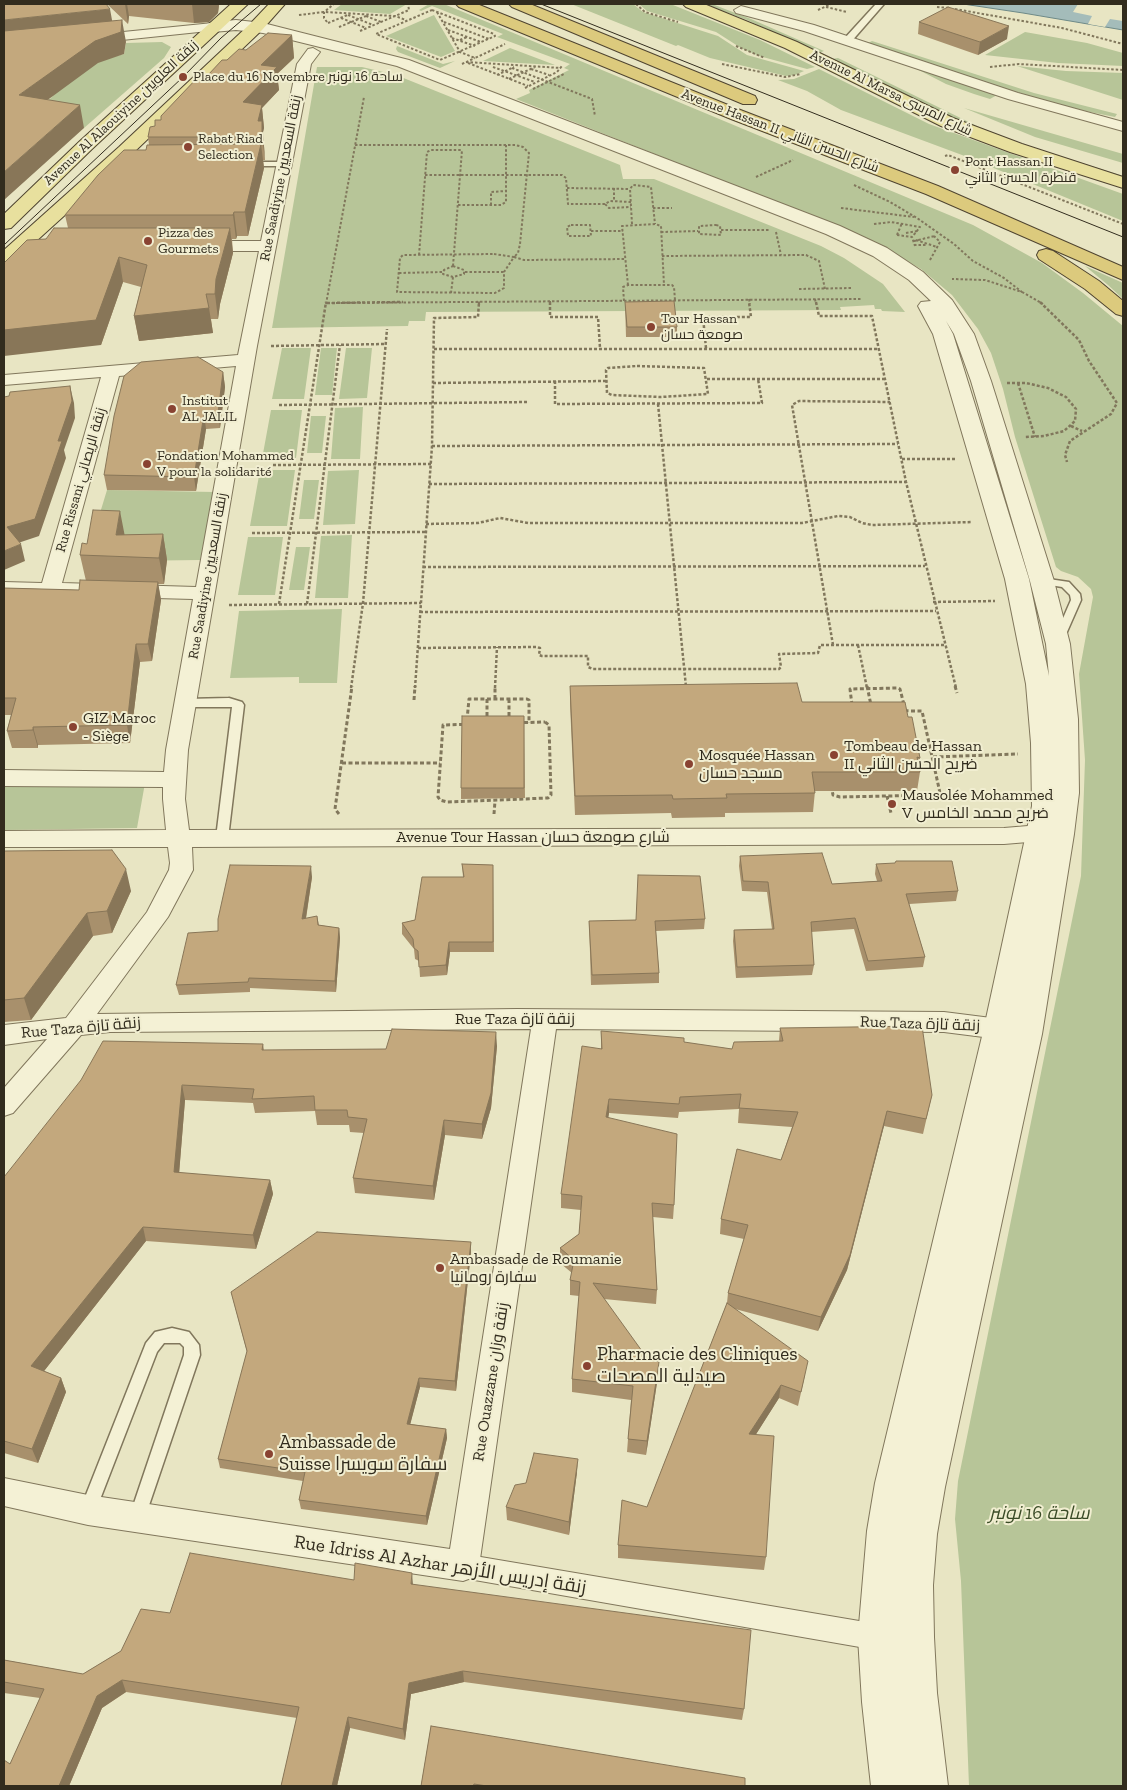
<!DOCTYPE html>
<html>
<head>
<meta charset="utf-8">
<style>
	body { margin:0 }
	#map { position:relative; width:1127px; height:1790px; overflow:hidden; background:#e8e5c3; font-family:"Zilla Slab",serif }
	canvas { display:block }
	.frame { position:absolute; inset:0; border:5px solid #322c1e; pointer-events:none }
</style>
</head>
<body>
<div id="map">
<canvas width="1127" height="1790"></canvas>
<div class="frame"></div>
</div>
<script>
const g = document.querySelector('canvas').getContext('2d');
g.lineJoin = 'round';
function fillPath(path, color) { g.fillStyle = color; g.fill(path, 'evenodd'); }
const poly = rows => new Path2D(rows.map(r => 'M' + r).join(''));
function trace(path, color, width, dash) { g.strokeStyle = color; g.lineWidth = width; g.lineCap = dash ? 'butt' : 'round'; g.setLineDash(dash || []); g.stroke(path); }
function label(font, color, halo, rows, align = 'center') {
  g.font = font + ' "Zilla Slab",Cairo,serif'; g.lineWidth = 4; g.setLineDash([]); g.textBaseline = 'middle'; g.strokeStyle = halo; g.fillStyle = color; for (const [text, x, y, turn = 0] of rows) {
    g.save(); g.translate(x, y); g.rotate((+turn || 0) * Math.PI / 180); g.textAlign = isNaN(turn) ? turn : align; if (halo) g.strokeText(text, 0, 0); g.fillText(text, 0, 0); g.restore();
  }
}
fillPath(poly([
	[342,4,407,4,390,14,334,10],
	[429,4,444,4,973,225,1042,263,1083,293,1123,326,1123,1786,969,1786,961,1581,955,1519,958,1481,1081,876,1085,760,1079,674,1093,597,1091,589,1078,577,1061,571,1056,567,1015,437,1003,389,991,353,978,329,952,295,921,269,888,250,733,185,516,99,530,93,529,90,569,70,564,68,570,64,497,37,503,34,432,6,421,11,419,10],
	[571,4,633,4,643,12,718,36,747,55,804,71,795,75,786,76,710,58,678,45,676,46],
	[639,4,673,5,760,40,815,67,807,69,759,56,741,48,716,32,647,11],
	[704,4,712,4,751,19,824,51,819,53,747,20],
	[434,15,455,51,441,57,386,36],
	[1025,32,1087,43,1123,53,1123,66,1058,63,985,55],
	[872,41,1034,93,1117,114,1115,117,1085,111,1031,97,868,43],
	[162,42,171,47,164,58,84,128,25,117,51,98,79,66,124,54,126,43],
	[397,46,443,64,455,61,440,68,398,52,396,49],
	[510,48,555,65,483,61],
	[838,58,979,127,1026,145,1123,176,1123,178,1024,146,956,121,832,59],
	[911,66,997,95,990,99,974,94,946,84],
	[1017,66,1066,71,1123,73,1123,100],
	[317,67,362,67,396,75,620,165,623,179,654,179,821,246,844,258,883,284,905,312,882,311,881,309,875,309,874,305,840,307,841,310,426,312,425,321,409,321,408,326,272,328],
	[819,69,929,124,1123,194,1123,221,962,155,841,110,807,91,778,80,794,79],
	[964,108,1123,154,1123,163,1035,137],
	[1085,266,1123,283,1123,299,1108,285],
	[282,348,311,348,304,399,272,399],
	[321,348,337,348,332,395,315,395],
	[346,348,372,348,367,398,339,399],
	[363,407,360,459,331,459,335,408],
	[271,410,302,410,296,458,262,459],
	[311,416,326,416,322,453,307,453],
	[260,470,295,470,287,526,250,526],
	[359,470,355,524,323,525,328,471],
	[304,480,319,480,314,519,299,519],
	[107,490,214,492,200,560,121,561,93,536],
	[352,535,348,598,315,598,321,536],
	[248,537,283,537,275,595,238,595],
	[296,547,310,547,304,590,289,590],
	[342,609,337,683,299,683,299,677,230,678,239,611],
	[145,783,137,828,4,830,4,785]
]), '#b7c598');
const water = poly([
	[963,4,1123,4,1123,30,1023,13,963,4]
]);
fillPath(water, '#a4bcba');
trace(water, '#6d8987', 1);
fillPath(poly([
	[1078,4,1123,4,1123,21,1110,19,1105,27,1088,24,1092,16,1073,12]
]), '#e8e5c3');
const service = poly([
	[876,4,884,4,850,43,844,43,844,39,876,4],
	[245,162,284,162,288,164,284,166,248,166,244,164,245,162],
	[1042,578,1069,582,1080,594,1081,600,1063,641,1055,641,1054,639,1071,600,1070,595,1062,587,1038,583,1037,581,1038,579,1042,578],
	[229,698,242,702,244,705,228,838,222,842,216,838,232,707,186,707,180,703,186,699,229,698],
	[172,1328,189,1332,199,1345,200,1355,143,1523,137,1526,131,1523,129,1518,184,1355,184,1347,180,1343,164,1343,157,1352,94,1515,88,1518,82,1515,80,1510,146,1343,155,1332,172,1328]
]);
const pedestrian = poly([
	[463,1554,877,1624,886,1628,890,1637,886,1646,877,1650,463,1578,454,1574,451,1566,454,1558,463,1554]
]);
const minor = poly([
	[741,6,814,25,1018,93,1123,122,1123,131,1008,99,804,31,736,13,734,10,741,6],
	[213,23,218,24,220,27,218,30,93,43,86,39,93,35,213,23],
	[313,48,320,52,311,64,257,346,188,750,185,799,189,830,1004,828,1040,825,1065,828,1069,834,1065,840,1057,842,1040,841,1004,844,192,847,193,870,168,917,97,1014,517,1009,944,1012,1015,1021,1024,1024,1028,1031,1024,1038,1015,1041,944,1032,556,1029,479,1566,474,1577,463,1581,88,1525,4,1506,4,1478,88,1495,450,1549,531,1029,110,1032,81,1035,13,1113,4,1116,4,1088,47,1039,4,1045,4,1025,66,1018,147,912,169,870,170,863,168,847,4,847,4,831,166,830,163,799,163,787,4,786,4,770,164,772,166,750,193,599,4,594,4,582,42,583,101,377,4,385,4,375,238,355,259,251,200,251,194,249,192,246,194,243,200,241,261,241,297,64,308,49,313,48],
	[236,366,196,587,62,583,119,376,236,366]
]);
const tertiary = poly([
	[236,20,263,23,409,60,840,226,887,248,923,272,952,300,974,334,991,381,1054,581,1070,644,1078,719,1079,793,1074,834,1042,1034,945,1487,937,1534,933,1585,934,1637,937,1693,948,1786,871,1786,862,1702,858,1637,867,1531,875,1483,984,1028,1032,806,1031,743,1026,684,1005,579,933,334,918,306,921,302,931,301,909,280,873,256,826,234,397,66,263,33,236,30,213,32,207,30,205,27,207,24,213,22,236,20],
	[946,321,954,334,971,381,1030,581,1046,644,1049,676,1029,579,953,334,946,321]
]);
const primary = poly([
	[231,4,248,4,92,149,11,228,4,229,4,214,80,141,231,4],
	[269,4,285,4,262,30,131,155,11,264,4,266,4,250,119,147,250,24,269,4],
	[683,4,704,4,797,42,953,118,1022,144,1123,177,1123,188,1010,152,941,126,785,48,686,7,683,4]
]);
const trunk = poly([
	[456,4,477,4,743,111,938,186,1123,267,1123,280,926,194,731,119,459,7,456,4],
	[509,4,530,4,755,96,757,100,755,104,743,104,512,7,509,4],
	[1046,249,1053,251,1099,281,1123,301,1123,316,1116,314,1085,289,1039,259,1037,255,1039,251,1046,249]
]);
trace(service, '#81775c', 3);
trace(pedestrian, '#81775c', 2);
trace(minor, '#81775c', 2);
trace(tertiary, '#81775c', 2);
trace(primary, '#4f4430', 2);
trace(trunk, '#4f4430', 2);
trace(poly([
	[636,4,645,12,678,22],
	[826,7,847,12],
	[937,7,949,8],
	[955,9,1062,28,1123,44],
	[432,10,494,34,495,36,440,60,376,34,432,10],
	[818,10,831,4],
	[437,12,460,52,475,58,505,44],
	[299,15,324,12,395,16,406,20],
	[348,15,373,25],
	[366,16,381,22],
	[341,18,366,28],
	[327,22,324,18,324,12,334,4],
	[444,22,489,39],
	[328,23,350,14],
	[339,27,366,16],
	[448,30,481,42],
	[360,31,409,10,408,4],
	[452,38,475,46],
	[460,40,467,37],
	[736,46,765,58],
	[466,62,561,68],
	[468,63,528,86],
	[462,64,475,58],
	[722,64,785,77,801,74],
	[493,67,535,82],
	[990,67,1019,64,1123,70],
	[512,68,592,99,595,116],
	[531,69,549,75],
	[497,75,514,67],
	[509,79,535,67],
	[525,88,557,72,562,66],
	[533,89,564,74],
	[355,145,515,145,523,147,529,153,520,244,518,253,514,257],
	[945,156,948,155,1123,224],
	[425,175,562,175,566,178,568,204,605,204],
	[756,177,793,160],
	[854,185,890,202,917,218,954,244,973,261,1004,278,1022,292,985,280,952,279],
	[567,188,630,189],
	[614,188,614,201],
	[631,202,610,201,605,204,609,208,631,207],
	[458,205,501,205,506,202,506,145],
	[491,205,491,192,506,191],
	[653,208,672,208],
	[841,208,914,217],
	[632,224,630,189,633,185,651,187,655,224],
	[874,224,891,222,920,227,912,237],
	[571,225,590,225,591,236,568,236,567,227,571,225],
	[716,225,720,226,721,235,699,234,699,226,716,225],
	[721,230,770,230],
	[591,231,623,231],
	[661,232,698,231],
	[776,232,781,255],
	[906,233,918,231],
	[897,235,912,237,915,246],
	[897,235,902,223],
	[916,240,937,247],
	[914,241,935,236],
	[914,245,927,245],
	[494,254,514,257,504,272,504,288,495,293,397,292,400,258,403,255,494,254],
	[419,255,427,152,431,150,462,150],
	[662,256,806,255,819,261,825,289],
	[514,257,524,260,626,259],
	[930,260,940,242,934,236],
	[453,266,462,150],
	[453,266,464,270,464,274,453,277,443,274,444,270,453,266],
	[465,272,504,272],
	[399,273,443,272],
	[628,285,622,226,655,224,661,226,664,285],
	[799,289,852,288],
	[1022,292,1043,304],
	[451,293,453,277],
	[749,299,750,304],
	[815,299,816,304],
	[550,301,550,304],
	[624,301,623,287,628,285,672,285,674,287,675,300],
	[327,303,862,299],
	[326,304,364,97],
	[479,304,479,301]
]), '#81775c', 2, [2.5, 2]);
trace(poly([
	[550,302,550,317,598,317,600,348],
	[816,302,819,316,872,316,906,482,956,688],
	[1040,302,1079,340,1089,361,1117,403,1111,414,1070,441,1065,455,1067,462],
	[327,303,403,302],
	[271,346,385,344],
	[706,348,703,317,751,317,749,302],
	[434,349,879,349],
	[637,366,704,368,708,394,661,397,612,395,607,393,606,370,608,368,637,366],
	[707,379,885,379],
	[555,381,555,404,762,403,758,379],
	[433,383,606,381],
	[1007,383,1026,383,1048,388,1066,397,1076,409,1075,421,1064,431,1044,436,1024,437],
	[1018,383,1035,437],
	[658,404,686,687],
	[279,405,529,402],
	[1071,426,1082,431],
	[432,446,898,444],
	[902,459,955,459],
	[273,465,431,464],
	[429,484,906,482],
	[426,524,478,523,500,518,528,523,802,523,838,516,850,517,862,523,872,525,972,522],
	[252,533,426,532],
	[423,567,925,566],
	[933,602,995,601],
	[279,604,326,302],
	[307,604,340,345],
	[229,605,421,603],
	[420,612,936,611],
	[833,645,792,405,799,401,890,402],
	[858,645,867,688],
	[418,648,537,647,540,648,539,655,542,656,588,656,588,667,593,669,779,669,781,667,779,654,818,653,820,645,944,645],
	[351,688,363,603,387,329],
	[415,688,432,446,434,318,478,317,479,302],
	[495,688,497,647]
]), '#81775c', 2.5, [3, 2]);
trace(poly([
	[867,686,871,705],
	[955,686,957,693],
	[487,699,487,718],
	[495,699,495,686],
	[509,699,509,718],
	[414,700,415,686],
	[852,705,850,689,898,688,900,689,904,705],
	[820,710,922,711,940,793,935,795,840,797,833,795,817,712,820,710],
	[467,720,469,699,527,699,529,700,529,723],
	[545,722,549,725,551,795,548,798,447,802,440,800,438,797,443,725,545,722],
	[933,757,1018,754],
	[342,763,440,763],
	[887,796,891,813],
	[339,814,335,809,352,686],
	[494,814,495,801]
]), '#81775c', 3, [4, 2.5]);
fillPath(service, '#f4f1d5');
fillPath(pedestrian, '#f4f1d5');
fillPath(minor, '#f4f1d5');
fillPath(tertiary, '#f4f1d5');
fillPath(primary, '#e8e09e');
fillPath(trunk, '#dcca7d');
trace(poly([
	[541,4,1123,237],
	[4,245,183,77,221,38,261,4]
]), '#322c1e', 1);
fillPath(poly([
	[107,4,219,4,219,6,218,13,209,22,194,23,129,16,128,24],
	[919,22,1007,39,978,55,918,34],
	[292,35,294,58,277,74,279,90,262,108,264,128,263,132,265,160,263,160,264,168,248,236,237,236,236,239,232,239,233,253,220,304,218,319,211,319,213,333,139,341,134,316,141,287,123,282,101,345,46,239,68,228,65,215,146,150,149,145,148,137,155,126,208,75,227,60,246,50],
	[625,302,677,327,677,337,626,337],
	[223,372,225,387,220,428,206,429,196,491,107,490,104,475],
	[163,534,167,560,164,584,158,584,161,600,152,661,140,662,130,743,38,745,38,748,12,748,7,731,11,715,4,715,4,588,79,590,86,581,80,555,87,544,125,535],
	[570,686,802,702,908,717,920,758,919,766,920,772,917,791,815,791,813,812,725,813,725,817,672,818,671,813,575,815,570,704],
	[524,716,525,798,461,799,461,788],
	[4,851,131,891,112,933,93,936,31,1020,4,1022],
	[740,856,832,884,877,881,875,874,876,864,958,891,956,901,909,904,925,957,923,967,866,971,854,929,811,932,814,965,812,975,736,978,733,941,734,930,772,929,767,892,742,891,739,866],
	[462,864,493,865,494,952,450,952,447,975,420,977,419,961,415,959,414,949,402,934,402,923,415,920,463,877],
	[312,877,306,919,317,916,319,925,339,928,340,938,336,992,250,988,250,992,179,995,176,985,218,931],
	[705,919,704,929,656,931,659,973,659,983,591,985,589,921],
	[780,1028,932,1095,923,1134,884,1126,847,1270,818,1331,735,1309,805,1375,798,1406,779,1398,756,1434,766,1557,764,1570,618,1558,618,1545,647,1507,727,1303,728,1293,744,1239,720,1234,721,1219,781,1160,792,1127,738,1123,739,1109,679,1112,678,1118,609,1113,608,1118,674,1205,673,1219,653,1217,657,1290,656,1304,604,1299,658,1376,646,1455,627,1452,631,1400,572,1392,572,1379,579,1296,570,1295,570,1280,572,1273,560,1263,560,1248,579,1234,581,1210,561,1208,561,1194,601,1049,601,1031,732,1049,779,1041],
	[263,1044,264,1050,386,1049,497,1046,491,1108,482,1139,445,1135,434,1200,355,1193,353,1178,364,1133,350,1132,349,1125,317,1125,315,1111,255,1113,253,1103,185,1100,179,1173,270,1180,273,1194,256,1249,146,1241,44,1371,61,1378,66,1392,38,1463,4,1453,4,1177],
	[471,1242,471,1252,456,1391,420,1387,410,1424,446,1429,447,1438,427,1525,301,1509,299,1500,303,1481,220,1468,218,1459,247,1352,231,1292],
	[577,1472,569,1535,507,1520,506,1507,526,1483],
	[354,1580,413,1584,744,1709,742,1720,464,1682,411,1694,405,1740,350,1728,337,1786,281,1786,297,1718,126,1692,102,1708,69,1786,4,1786,10,1764,40,1698,4,1693,4,1660,83,1674,121,1651,170,1613],
	[431,1726,745,1786,421,1786]
]), '#a8906c');
fillPath(poly([
	[125,4,127,4,129,16,128,24],
	[192,4,219,4,218,13,209,22,194,23],
	[110,9,114,31,4,43,4,20],
	[122,20,126,42,124,54,98,63,23,118,19,95],
	[1009,26,1007,39,978,55,980,42],
	[292,35,294,58,277,74,279,90,262,108,264,128,263,132,265,160,262,136,258,121,243,102,261,65],
	[80,105,84,128,4,200,4,172],
	[261,144,264,168,248,236,245,212],
	[234,212,237,236,236,239,233,215],
	[230,228,233,253,220,304,218,319,215,294,216,279],
	[119,257,123,282,101,345,4,356,4,330],
	[209,308,213,333,139,341,134,316],
	[223,372,225,387,220,428,218,413],
	[70,386,74,403,75,418,64,450,66,458,39,536,12,545,7,527,58,441],
	[204,414,206,429,196,491,194,477],
	[120,511,125,537,116,535],
	[163,534,167,560,164,584,159,558],
	[21,544,25,561,4,570,4,551],
	[158,582,161,600,152,661,148,644],
	[136,644,140,662,130,743,127,725],
	[33,727,38,745,38,748,33,730],
	[311,866,312,877,304,930,302,919],
	[126,869,131,891,112,933,107,911],
	[87,913,93,936,31,1020,24,998],
	[339,928,340,938,336,992,335,981],
	[449,942,450,952,447,975,446,965],
	[496,1032,497,1046,491,1108,482,1139,482,1124],
	[182,1085,185,1100,178,1187,174,1172],
	[609,1099,609,1113,606,1132,606,1117],
	[887,1111,884,1126,847,1270,818,1331,821,1317],
	[444,1120,445,1135,434,1200,433,1186],
	[270,1180,273,1194,256,1249,253,1235],
	[143,1227,146,1241,37,1380,31,1366],
	[471,1242,471,1252,456,1391,455,1381],
	[659,1362,658,1376,646,1455,647,1441],
	[61,1378,66,1392,38,1463,32,1449],
	[419,1378,420,1387,408,1433,407,1424],
	[781,1385,779,1398,748,1447,749,1434],
	[446,1429,447,1438,427,1525,426,1516],
	[578,1459,577,1472,569,1535,569,1522],
	[412,1573,413,1585,411,1584],
	[463,1671,464,1682,411,1694,405,1740,403,1729,409,1683],
	[122,1680,126,1692,102,1708,69,1786,59,1786,97,1696],
	[348,1717,350,1728,337,1786,332,1786]
]), '#887658');
const building = poly([
	[4,4,106,4,110,9,4,20,4,4],
	[948,7,1009,26,980,42,919,22,948,7],
	[122,20,121,32,95,41,19,95,80,105,4,172,4,31,122,20],
	[268,33,292,35,261,65,277,67,243,102,262,105,258,121,262,121,262,137,148,137,150,127,155,126,155,120,161,120,161,116,198,77,208,75,222,60,227,60,239,49,246,50,268,33],
	[261,144,245,212,234,212,233,215,65,215,98,175,124,150,146,150,147,145,261,144],
	[54,228,230,228,216,279,215,294,206,294,209,308,134,316,147,265,119,257,96,320,4,330,4,263,27,240,46,239,54,228],
	[674,301,677,327,627,327,625,302,674,301],
	[198,357,223,372,218,413,204,414,194,477,104,475,114,416,124,376,141,362,198,357],
	[70,386,72,401,58,441,62,441,35,519,7,527,21,544,4,551,4,397,9,396,10,392,70,386],
	[93,510,120,511,116,535,163,534,159,558,80,555,82,543,87,544,93,510],
	[80,580,158,582,148,644,136,644,127,725,33,727,33,730,7,731,16,698,4,698,4,588,79,590,80,580],
	[797,683,802,702,905,702,908,717,912,717,920,758,917,757,920,772,812,772,815,793,726,794,727,798,673,799,672,795,575,796,570,686,797,683],
	[462,716,524,716,524,788,461,788,462,716],
	[112,850,126,869,107,911,87,913,24,998,4,1000,4,851,112,850],
	[822,853,832,884,882,881,876,864,895,863,896,861,952,861,958,891,906,894,925,957,868,961,855,918,811,922,814,965,737,967,734,930,774,929,768,882,743,881,740,856,822,853],
	[462,864,493,865,493,942,449,942,446,965,419,967,418,951,414,948,413,939,402,923,415,920,422,877,464,877,462,864],
	[230,865,311,866,302,919,317,916,318,925,339,928,335,981,249,978,248,982,176,985,188,933,218,931,218,919,230,865],
	[638,875,700,876,705,919,655,921,659,973,592,975,589,921,636,920,638,875],
	[922,1026,932,1095,926,1119,887,1111,850,1255,821,1317,728,1293,748,1225,721,1219,737,1149,781,1160,798,1112,739,1108,741,1094,680,1097,679,1104,609,1099,606,1117,677,1134,674,1205,652,1203,657,1290,593,1283,647,1358,659,1362,647,1441,628,1439,633,1386,572,1379,580,1282,570,1280,574,1260,560,1248,579,1234,582,1196,561,1194,582,1046,602,1049,601,1031,684,1038,684,1042,732,1049,734,1042,783,1041,780,1028,922,1026],
	[392,1029,496,1032,491,1093,482,1124,444,1120,433,1186,353,1178,367,1119,348,1117,347,1110,315,1110,314,1096,252,1099,254,1089,182,1085,174,1172,270,1180,253,1235,143,1227,31,1366,61,1378,32,1449,4,1441,4,1177,81,1080,103,1041,263,1044,262,1050,386,1049,392,1029],
	[317,1232,471,1242,455,1381,419,1378,407,1424,446,1429,426,1516,299,1500,305,1472,218,1459,247,1351,231,1292,317,1232],
	[727,1303,808,1361,801,1392,781,1385,749,1434,774,1436,766,1557,618,1545,622,1500,647,1507,727,1303],
	[534,1453,578,1459,569,1522,506,1507,515,1485,526,1483,534,1453],
	[190,1553,354,1580,355,1563,412,1573,411,1584,751,1630,744,1709,463,1671,409,1683,403,1729,348,1717,332,1786,281,1786,299,1707,122,1680,97,1696,59,1786,4,1786,4,1760,10,1764,44,1689,4,1682,4,1660,83,1674,121,1651,141,1609,170,1613,190,1553],
	[431,1726,745,1778,745,1786,487,1786,474,1784,473,1786,421,1786,431,1726]
]);
fillPath(building, '#c3a87d');
trace(building, '#887658', 1);
for (const [x, y, r, color] of [
	[183,77,5,"#894332"],
	[188,147,5,"#894332"],
	[955,170,5,"#894332"],
	[148,241,5,"#894332"],
	[651,327,5,"#894332"],
	[172,409,5,"#894332"],
	[147,464,5,"#894332"],
	[73,727,5,"#894332"],
	[834,755,5,"#894332"],
	[689,764,5,"#894332"],
	[892,804,5,"#894332"],
	[440,1268,5,"#894332"],
	[587,1366,5,"#894332"],
	[269,1454,5,"#894332"]
]) { const dot = new Path2D(); dot.arc(x, y, r, 0, 2 * Math.PI); g.fillStyle = color; g.fill(dot); trace(dot, '#f1eed1', 2); }
label('14px', '#322c1e', '#f1eed1', [
	["Place du 16 Novembre ساحة 16 نونبر",193,77],
	["Rabat Riad",198,139],
	["Selection",198,155],
	["Pont Hassan II",965,162],
	["قنطرة الحسن الثاني",965,178],
	["Pizza des",158,233],
	["Gourmets",158,249],
	["Tour Hassan",661,319],
	["صومعة حسان",661,335],
	["Institut",182,401],
	["AL JALIL",182,417],
	["Fondation Mohammed",157,456],
	["V pour la solidarité",157,472]
], 'left');
label('14px', '#322c1e', '#f1eed1', [
	["Avenue Al Marsa شارع المرسى",891,93,26],
	["Avenue Al Alaouiyine زنقة العلويين",121,113,-43],
	["Avenue Hassan II شارع الحسن الثاني",780,131,21],
	["Rue Saadiyine زنقة السعديين",281,178,-79],
	["Rue Rissani زنقة الريصاني",81,480,-74],
	["Rue Saadiyine زنقة السعديين",208,576,-80]
]);
label('16px', '#322c1e', '#f1eed1', [
	["GIZ Maroc",83,718],
	["- Siège",83,736],
	["Tombeau de Hassan",844,746],
	["II ضريح الحسن الثاني",844,764],
	["Mosquée Hassan",699,755],
	["مسجد حسان",699,773],
	["Mausolée Mohammed",902,795],
	["V ضريح محمد الخامس",902,813],
	["Ambassade de Roumanie",450,1259],
	["سفارة رومانيا",450,1277]
], 'left');
label('16px', '#322c1e', '#f1eed1', [
	["Avenue Tour Hassan شارع صومعة حسان",533,837],
	["Rue Taza زنقة تازة",515,1019],
	["Rue Taza زنقة تازة",920,1024,2],
	["Rue Taza زنقة تازة",81,1028,-5],
	["Rue Ouazzane زنقة وزان",491,1382,-81]
]);
label('19px', '#322c1e', '#f1eed1', [
	["Pharmacie des Cliniques",597,1355],
	["صيدلية المصحات",597,1377],
	["Ambassade de",279,1443],
	["Suisse سفارة سويسرا",279,1465]
], 'left');
label('italic 19px', '#3b4c27', '#f1eed1', [
	["ساحة 16 نونبر",1039,1514]
]);
label('19px', '#322c1e', '#f1eed1', [
	["Rue Idriss Al Azhar زنقة إدريس الأزهر",440,1565,9]
]);
</script>
</body>
</html>
